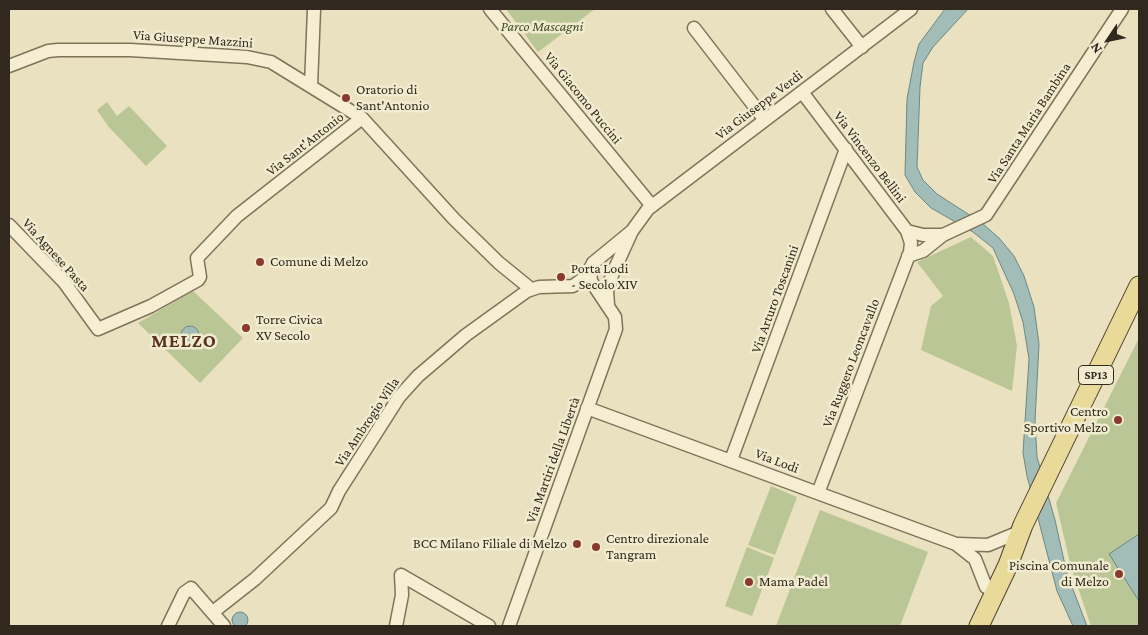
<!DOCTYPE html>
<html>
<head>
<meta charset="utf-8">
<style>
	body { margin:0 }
	#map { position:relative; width:1148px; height:635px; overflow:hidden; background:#e9e1c0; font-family:"Crimson Pro",serif }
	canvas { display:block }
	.frame { position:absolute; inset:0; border:10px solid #31291d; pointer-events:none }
	.north { position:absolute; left:1083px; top:15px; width:50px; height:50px; -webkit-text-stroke:4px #f1ebcf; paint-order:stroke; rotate:236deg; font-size:14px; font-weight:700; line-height:20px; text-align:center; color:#31291d }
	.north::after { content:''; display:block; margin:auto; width:18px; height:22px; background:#31291d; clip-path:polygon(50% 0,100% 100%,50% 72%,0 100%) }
</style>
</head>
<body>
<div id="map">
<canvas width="1148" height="635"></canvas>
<div class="frame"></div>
<div class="north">N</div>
</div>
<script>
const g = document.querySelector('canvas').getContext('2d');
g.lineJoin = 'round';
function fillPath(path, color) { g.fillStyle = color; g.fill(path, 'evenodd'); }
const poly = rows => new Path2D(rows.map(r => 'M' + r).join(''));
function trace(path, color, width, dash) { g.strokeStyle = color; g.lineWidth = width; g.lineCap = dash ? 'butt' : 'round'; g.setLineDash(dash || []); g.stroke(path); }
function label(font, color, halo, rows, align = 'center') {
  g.font = font + ' "Crimson Pro",serif'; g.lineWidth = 5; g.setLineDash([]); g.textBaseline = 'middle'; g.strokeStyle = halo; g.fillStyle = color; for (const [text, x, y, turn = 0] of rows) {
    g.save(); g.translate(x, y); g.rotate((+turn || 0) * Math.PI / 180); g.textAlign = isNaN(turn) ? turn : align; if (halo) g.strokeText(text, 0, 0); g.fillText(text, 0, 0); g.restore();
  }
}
fillPath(poly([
	[506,9,595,9,538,52],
	[107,102,117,116,129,106,167,146,146,166,108,126,97,110],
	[971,237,993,256,1009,303,1017,346,1012,391,921,350,931,306,943,296,917,262],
	[193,291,243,338,200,383,138,323],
	[1139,338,1139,626,1091,626,1071,567,1056,503],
	[771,486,797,497,775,555,748,545],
	[820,510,928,552,900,626,776,626],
	[747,547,774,558,752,616,725,606]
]), '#bac695');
const water = poly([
	[945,9,968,9,933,47,923,63,920,87,917,167,923,180,937,194,982,223,999,238,1014,256,1024,276,1034,307,1039,344,1035,421,1037,457,1055,520,1067,574,1087,626,1073,626,1057,591,1027,476,1023,453,1029,359,1023,322,1014,294,993,248,973,232,931,208,915,192,905,175,907,99,914,62,919,44,945,9],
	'181 335a9 9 0 1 1 18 0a9 9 0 1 1-18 0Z',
	[1139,534,1139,601,1109,554,1139,534],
	'232 620a8 8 0 1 1 16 0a8 8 0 1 1-16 0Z'
]);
fillPath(water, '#a2bcb7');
trace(water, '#6b8884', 1);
const minor = poly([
	[490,9,652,206],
	[832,9,862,47],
	[694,28,765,120],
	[9,66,48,51,58,50,130,50,247,57,271,62,362,118,454,219,499,263,531,289],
	[311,86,314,9],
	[802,92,907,231,911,243,910,252,818,493],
	[9,225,64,282,98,329,151,306,198,280,200,277,197,258,237,216,362,118],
	[907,231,923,235,943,235,986,215,1122,9],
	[908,256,923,251,943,235],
	[608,305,607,291,612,275,632,231,648,209,911,9],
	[587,408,956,544,975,559,986,587],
	[731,460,846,149],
	[958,544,988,545,1017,533],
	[401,575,489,626],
	[213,612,255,579,331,508,339,491,399,397,418,376,466,335,527,291,539,287,573,286,584,278,592,266],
	[168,626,184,593,191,588,224,626],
	[396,626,402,595,401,575],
	[509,626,616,329,615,317,591,281,590,269,593,263,632,231]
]);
const primary = poly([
	[979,626,1008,565,1023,525,1139,286]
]);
trace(minor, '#80735a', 15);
trace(primary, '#4e412e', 21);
trace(minor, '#f5eed2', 12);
trace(primary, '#eada9a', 19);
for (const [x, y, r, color] of [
	[346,98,5,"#8a392f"],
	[260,262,5,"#8a392f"],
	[561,277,5,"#8a392f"],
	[246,328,5,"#8a392f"],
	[1118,420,5,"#8a392f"],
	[577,544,5,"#8a392f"],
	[596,547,5,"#8a392f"],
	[1119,574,5,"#8a392f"],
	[749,582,5,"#8a392f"]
]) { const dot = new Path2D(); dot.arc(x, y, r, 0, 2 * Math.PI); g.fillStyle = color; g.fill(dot); trace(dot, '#f1ebcf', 2); }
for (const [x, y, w] of [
	[1096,375,35]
]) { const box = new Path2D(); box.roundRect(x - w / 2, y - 9.5, w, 19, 4); g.fillStyle = '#f1ebcf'; g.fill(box); trace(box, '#31291d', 1); }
label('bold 12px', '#31291d', null, [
	["SP13",1096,375]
]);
label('italic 14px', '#3e4c25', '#f1ebcf', [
	["Parco Mascagni",542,27]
]);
label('14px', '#31291d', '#f1ebcf', [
	["Via Giuseppe Mazzini",193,39,4],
	["Via Giacomo Puccini",583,98,51],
	["Via Giuseppe Verdi",759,105,-37],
	["Via Santa Maria Bambina",1029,123,-57],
	["Via Sant'Antonio",305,144,-38],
	["Via Vincenzo Bellini",870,157,53],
	["Via Agnese Pasta",56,255,48],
	["Via Arturo Toscanini",775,299,-70],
	["Via Ruggero Leoncavallo",851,363,-69],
	["Via Ambrogio Villa",367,422,-56],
	["Via Martiri della Libertà",553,460,-70],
	["Via Lodi",777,461,21]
]);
label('14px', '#31291d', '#f1ebcf', [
	["Oratorio di",356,90],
	["Sant'Antonio",356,106],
	["Comune di Melzo",270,262],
	["Porta Lodi",571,269],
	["- Secolo XIV",571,285],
	["Torre Civica",256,320],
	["XV Secolo",256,336],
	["Centro",1108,412,"right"],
	["Sportivo Melzo",1108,428,"right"],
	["Centro direzionale",606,539],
	["Tangram",606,555],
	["BCC Milano Filiale di Melzo",567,544,"right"],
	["Piscina Comunale",1109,566,"right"],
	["di Melzo",1109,582,"right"],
	["Mama Padel",759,582]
], 'left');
g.letterSpacing = '1px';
label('bold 19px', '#5a3320', '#f1ebcf', [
	["MELZO",184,341]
]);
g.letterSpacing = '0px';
</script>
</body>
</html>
